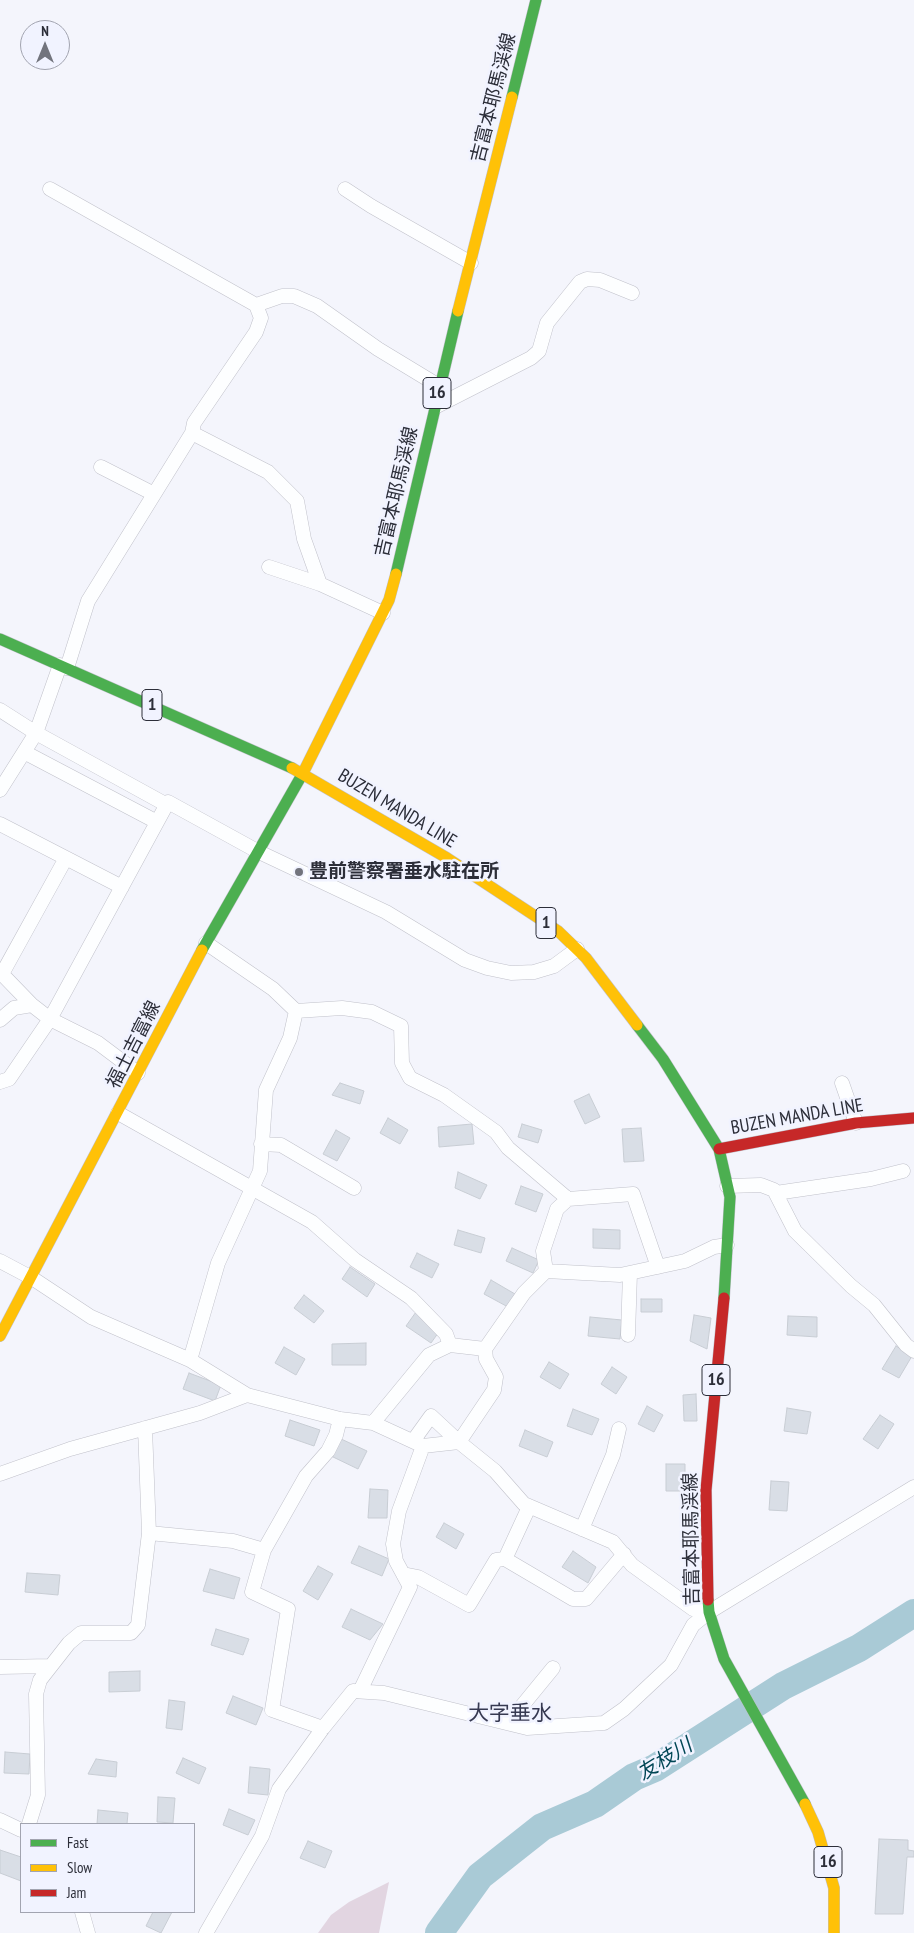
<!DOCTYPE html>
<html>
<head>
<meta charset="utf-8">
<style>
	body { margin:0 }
	#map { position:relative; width:914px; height:1933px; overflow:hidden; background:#f4f5fc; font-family:"PT Sans Narrow",sans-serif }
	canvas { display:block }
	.legend { position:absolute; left:20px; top:1823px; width:175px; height:90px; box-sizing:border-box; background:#f1f3ff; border:1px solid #a2a4b0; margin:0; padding:6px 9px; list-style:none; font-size:15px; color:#2c2e39 }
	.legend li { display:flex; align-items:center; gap:10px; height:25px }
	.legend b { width:25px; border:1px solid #a2a4b0 }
	.north { position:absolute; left:20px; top:20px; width:50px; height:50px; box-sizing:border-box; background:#f1f3ff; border:1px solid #a2a4b0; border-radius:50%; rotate:0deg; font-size:14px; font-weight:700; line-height:20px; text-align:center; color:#2c2e39 }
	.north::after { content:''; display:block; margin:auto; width:18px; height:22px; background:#72747d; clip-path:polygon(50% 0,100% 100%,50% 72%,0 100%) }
</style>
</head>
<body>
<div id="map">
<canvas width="914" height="1933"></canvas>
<ul class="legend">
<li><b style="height:6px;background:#4caf50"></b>Fast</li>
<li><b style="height:6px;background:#ffc107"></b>Slow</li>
<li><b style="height:6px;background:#c62828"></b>Jam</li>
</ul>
<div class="north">N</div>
</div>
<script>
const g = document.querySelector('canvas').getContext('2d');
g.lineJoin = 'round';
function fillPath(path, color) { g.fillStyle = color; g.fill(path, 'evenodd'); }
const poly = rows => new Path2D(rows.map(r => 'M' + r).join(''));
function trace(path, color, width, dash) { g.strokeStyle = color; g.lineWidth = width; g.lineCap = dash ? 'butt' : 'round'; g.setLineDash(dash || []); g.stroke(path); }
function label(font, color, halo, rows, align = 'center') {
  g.font = font + ' "PT Sans Narrow","Noto Sans JP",sans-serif'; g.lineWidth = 5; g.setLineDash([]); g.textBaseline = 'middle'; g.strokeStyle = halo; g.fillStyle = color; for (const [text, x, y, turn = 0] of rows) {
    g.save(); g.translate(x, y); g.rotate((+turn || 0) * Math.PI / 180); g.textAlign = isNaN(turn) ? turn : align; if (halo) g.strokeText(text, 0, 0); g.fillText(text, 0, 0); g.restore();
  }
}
fillPath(poly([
	[389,1882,379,1933,318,1933,331,1915,349,1902]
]), '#e2d5e1');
trace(poly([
	[439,1933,480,1876,542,1827,595,1804,634,1777,655,1768,783,1686,859,1648,914,1613]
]), '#a9cad6', 28);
const building = poly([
	[340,1083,364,1091,360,1104,332,1095,340,1083],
	[589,1094,600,1117,585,1124,574,1101,589,1094],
	[388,1118,408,1130,400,1144,380,1133,388,1118],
	[472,1124,474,1144,439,1147,438,1127,472,1124],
	[522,1124,542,1130,538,1143,518,1137,522,1124],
	[641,1128,644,1161,624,1162,622,1129,641,1128],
	[336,1130,350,1138,337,1161,323,1154,336,1130],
	[458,1172,487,1185,480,1199,455,1188,458,1172],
	[521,1186,543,1194,536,1212,515,1204,521,1186],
	[593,1229,620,1230,620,1249,593,1248,593,1229],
	[458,1230,485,1238,481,1253,454,1245,458,1230],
	[512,1248,539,1260,533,1273,506,1261,512,1248],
	[417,1253,439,1264,432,1278,410,1267,417,1253],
	[350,1267,375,1284,367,1297,342,1279,350,1267],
	[491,1280,515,1294,508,1307,484,1294,491,1280],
	[304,1295,324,1311,314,1323,294,1308,304,1295],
	[641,1299,662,1299,662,1312,641,1312,641,1299],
	[416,1312,441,1329,431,1343,406,1326,416,1312],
	[694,1315,711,1318,707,1349,690,1341,694,1315],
	[788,1316,817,1317,817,1337,787,1335,788,1316],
	[590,1317,622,1320,620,1339,588,1336,590,1317],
	[366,1343,366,1365,332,1365,332,1344,366,1343],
	[896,1346,912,1356,899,1378,882,1369,896,1346],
	[284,1347,305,1359,296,1375,275,1363,284,1347],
	[549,1362,569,1374,560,1389,540,1377,549,1362],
	[612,1367,627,1377,616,1394,601,1384,612,1367],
	[189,1373,221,1385,215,1401,183,1389,189,1373],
	[696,1394,697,1421,684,1421,683,1395,696,1394],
	[647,1406,663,1415,654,1432,638,1424,647,1406],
	[787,1408,811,1412,807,1434,784,1431,787,1408],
	[573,1409,599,1419,592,1435,567,1426,573,1409],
	[880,1415,894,1424,878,1449,863,1439,880,1415],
	[290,1420,320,1430,314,1446,285,1436,290,1420],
	[525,1430,553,1442,547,1457,519,1446,525,1430],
	[339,1438,367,1451,358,1469,331,1456,339,1438],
	[666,1464,685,1464,685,1491,666,1491,666,1464],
	[771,1481,789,1482,787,1511,769,1510,771,1481],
	[370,1489,388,1490,387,1518,368,1518,370,1489],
	[444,1523,464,1534,456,1549,436,1537,444,1523],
	[359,1546,389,1559,382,1576,351,1563,359,1546],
	[573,1551,596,1567,588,1583,562,1567,573,1551],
	[318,1566,333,1574,318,1600,303,1591,318,1566],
	[210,1569,240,1578,234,1599,203,1591,210,1569],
	[27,1573,60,1575,58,1595,25,1592,27,1573],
	[351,1609,383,1624,370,1640,342,1627,351,1609],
	[216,1629,249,1639,243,1655,211,1645,216,1629],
	[140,1671,140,1691,109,1692,109,1672,140,1671],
	[233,1696,263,1708,256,1725,226,1713,233,1696],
	[169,1700,185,1702,182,1730,166,1728,169,1700],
	[5,1752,30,1754,29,1774,4,1773,5,1752],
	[183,1758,206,1768,199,1784,176,1773,183,1758],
	[96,1759,117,1762,116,1777,88,1774,96,1759],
	[250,1767,270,1769,268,1795,248,1793,250,1767],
	[158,1797,175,1798,173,1823,157,1822,158,1797],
	[229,1809,255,1820,248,1835,223,1825,229,1809],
	[98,1810,128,1813,127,1824,97,1824,98,1810],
	[879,1839,908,1840,908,1850,914,1851,914,1857,907,1857,903,1914,875,1914,879,1839],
	[308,1841,332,1851,325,1868,300,1858,308,1841],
	[0,1850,21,1857,21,1881,0,1873,0,1850],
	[153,1912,172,1912,161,1933,146,1926,153,1912]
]);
fillPath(building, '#d9dee6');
trace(building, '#c8cdd4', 1);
const street = poly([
	[50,189,256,305,261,318,256,332,194,423,192,433],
	[345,189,371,206,471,263],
	[256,305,282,296,294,296,317,306,378,349,439,386],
	[435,407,531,358,539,351,547,323,580,282,587,279,600,280,632,293],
	[101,467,154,494],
	[269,567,320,584],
	[67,668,88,601,192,433,268,472,297,501,304,539,320,584,383,613],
	[0,710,36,733,167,805],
	[24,752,157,822],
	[0,790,36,733,60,665],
	[0,824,122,887],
	[206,943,273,989,296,1011,342,1008,372,1012,401,1026,402,1063,410,1078,444,1095,496,1132,508,1148,568,1199,633,1194,658,1267],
	[0,972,32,1005,50,1019,98,1043,138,1073],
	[2,974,66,858],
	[0,1020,14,1008,32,1005],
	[0,1082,9,1079,50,1019,168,802,259,852,386,912,465,960,487,968,511,973,534,972,554,966,577,949],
	[842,1083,856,1123],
	[118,1113,312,1222,355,1260,411,1298,446,1334,450,1345],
	[261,1144,281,1145,354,1188],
	[727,1186,761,1185,774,1190,795,1231,851,1286,874,1305,906,1345,914,1351],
	[776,1193,871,1179,903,1171],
	[0,1261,32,1278,91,1317,190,1360,247,1395,340,1419,373,1423,423,1446,459,1442,495,1471,524,1504,613,1542,632,1565,693,1609,709,1612],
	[546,1271,543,1251,557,1209,568,1199],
	[628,1335,630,1273],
	[190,1360,218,1263,260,1171,266,1090,290,1038,296,1011],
	[373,1423,429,1355,450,1345,485,1349,524,1293,546,1271,620,1275,685,1261,714,1247,727,1245],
	[413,1441,431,1416,459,1442,494,1390,496,1377,486,1359,485,1349],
	[0,1474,70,1449,200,1413,247,1395],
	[582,1529,613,1455,619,1429],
	[149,1533,233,1541,264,1550,306,1476,328,1451,336,1435,340,1419],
	[264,1550,252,1592,288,1609,272,1710,323,1728],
	[505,1559,573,1599,586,1599,624,1554],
	[403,1574,418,1577,469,1605,496,1560,505,1559,529,1507],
	[0,1667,50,1666],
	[360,1691,410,1587,396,1561,393,1544,399,1511,423,1446],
	[508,1723,553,1668],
	[0,1820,21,1830],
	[29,1824,38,1795,36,1694,40,1680,69,1643,81,1633,131,1633,138,1625,149,1533,145,1428],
	[82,1912,88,1933],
	[206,1933,262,1836,279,1789,323,1728,353,1691,384,1693,527,1728,604,1723,624,1709,671,1665,693,1625,709,1612,914,1487]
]);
const fast = poly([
	[512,97,536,0],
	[396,574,458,311],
	[0,639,292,768],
	[202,950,303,773],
	[637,1025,663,1059,719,1149,730,1197,724,1298],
	[708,1600,709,1612,724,1659,805,1804]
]);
const slow = poly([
	[458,311,512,97],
	[292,768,447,858,558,931,586,958,637,1025],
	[303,773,389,600,396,574],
	[0,1336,202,950],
	[805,1804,818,1832,834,1888,834,1933]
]);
const jam = poly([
	[719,1149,856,1123,914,1118],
	[708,1600,706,1490,724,1298]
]);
trace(street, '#c0c1ca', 15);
trace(fast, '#c0c1ca', 12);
trace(slow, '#c0c1ca', 12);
trace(jam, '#c0c1ca', 12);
trace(street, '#fdfeff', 14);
trace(fast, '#4caf50', 11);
trace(slow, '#ffc107', 11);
trace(jam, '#c62828', 11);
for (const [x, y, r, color] of [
	[299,872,5,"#72747d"]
]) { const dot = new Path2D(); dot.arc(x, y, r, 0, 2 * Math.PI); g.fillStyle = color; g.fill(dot); trace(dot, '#f1f3ff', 2); }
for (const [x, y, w] of [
	[437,393,28],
	[152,705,20],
	[546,923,20],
	[716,1380,28],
	[828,1862,28]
]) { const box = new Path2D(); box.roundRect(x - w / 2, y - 15.5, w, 31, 4); g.fillStyle = '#f1f3ff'; g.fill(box); trace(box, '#2c2e39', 1); }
label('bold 18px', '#2c2e39', null, [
	["16",437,393],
	["1",152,705],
	["1",546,923],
	["16",716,1380],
	["16",828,1862]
]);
label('19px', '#2c2e39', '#f1f3ff', [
	["吉富本耶馬渓線",494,98,-76],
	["吉富本耶馬渓線",397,492,-77],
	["BUZEN MANDA LINE",397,809,31],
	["福土吉富線",134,1045,-63],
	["BUZEN MANDA LINE",797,1117,-10],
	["吉富本耶馬渓線",692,1539,-91]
]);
label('bold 19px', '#2c2e39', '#f1f3ff', [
	["豊前警察署垂水駐在所",309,872]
], 'left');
label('italic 20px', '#004655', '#f1f3ff', [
	["友枝川",665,1760,-32]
]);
label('21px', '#363951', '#f1f3ff', [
	["大字垂水",510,1714]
]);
</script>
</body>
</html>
